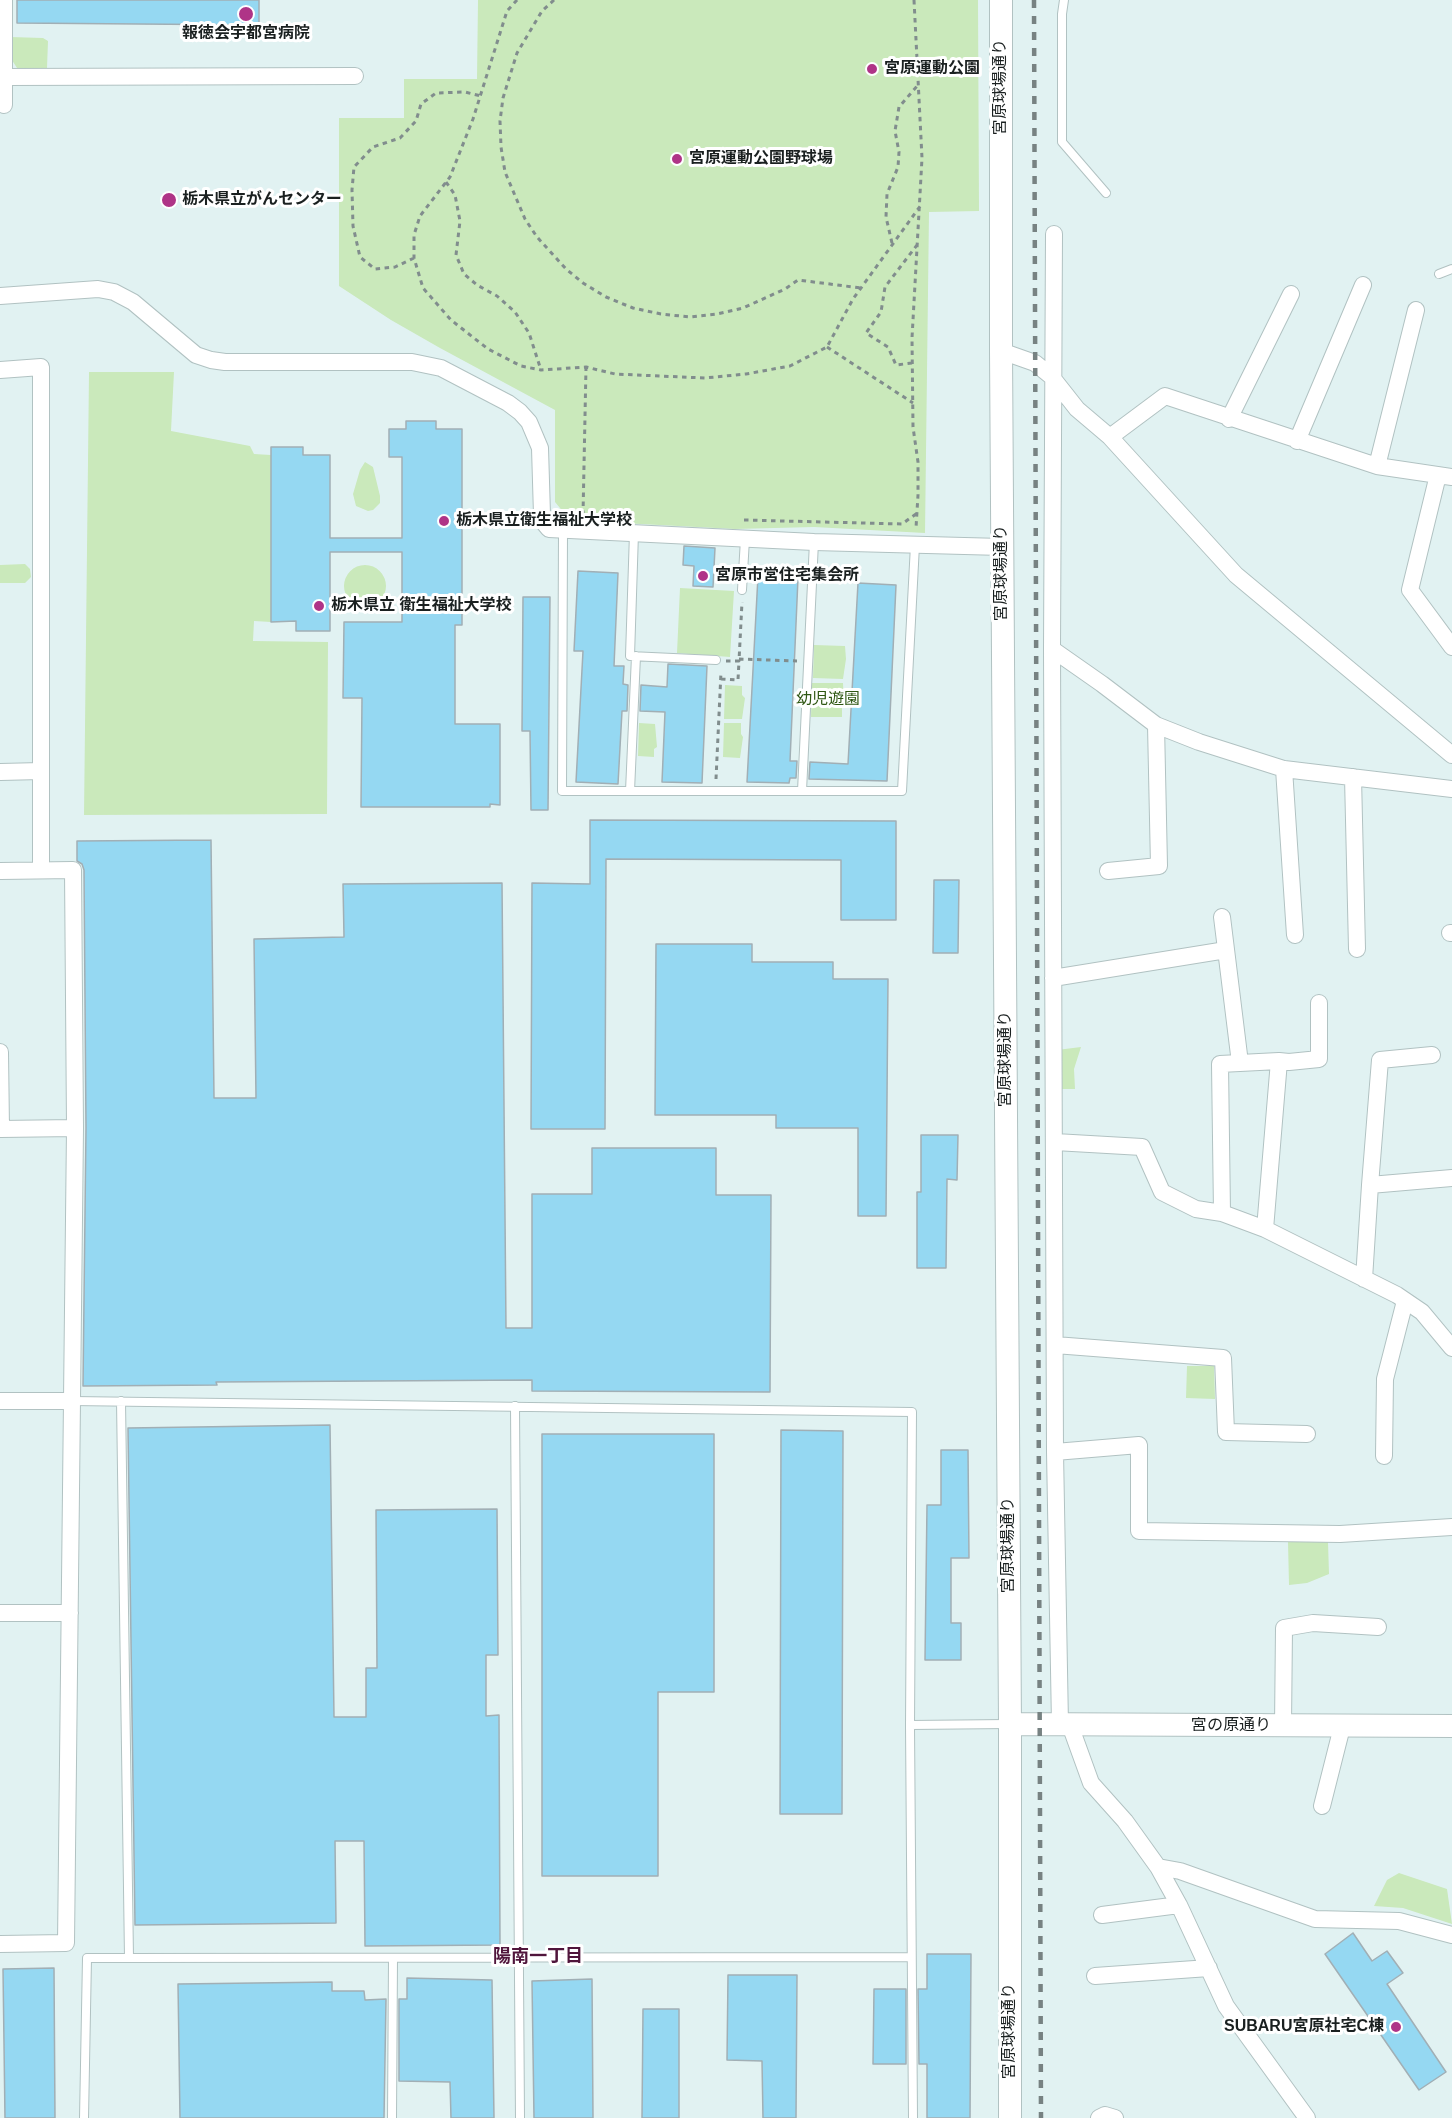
<!DOCTYPE html>
<html>
<head>
<meta charset="utf-8">
<style>
	body { margin:0 }
	canvas { display:block; background:#e1f2f2 }
</style>
</head>
<body>
<canvas width="1452" height="2118"></canvas>
<script>
const g = document.querySelector('canvas').getContext('2d');
g.lineJoin = 'round';
function fillPath(path, color) { g.fillStyle = color; g.fill(path, 'evenodd'); }
const poly = rows => new Path2D(rows.map(r => 'M' + r).join(''));
function trace(path, color, width, dash) { g.strokeStyle = color; g.lineWidth = width; g.lineCap = dash ? 'butt' : 'round'; g.setLineDash(dash || []); g.stroke(path); }
function label(font, color, halo, rows, align = 'center') {
  g.font = font + ' Arial,"Noto Sans JP",sans-serif'; g.lineWidth = 6; g.setLineDash([]); g.textBaseline = 'middle'; g.strokeStyle = halo; g.fillStyle = color; for (const [text, x, y, turn = 0] of rows) {
    g.save(); g.translate(x, y); g.rotate((+turn || 0) * Math.PI / 180); g.textAlign = isNaN(turn) ? turn : align; if (halo) g.strokeText(text, 0, 0); g.fillText(text, 0, 0); g.restore();
  }
}
fillPath(poly([
	[478,0,978,0,979,211,929,212,925,533,814,527,735,529,584,521,565,514,555,502,555,410,440,348,391,320,339,286,339,118,404,118,404,79,477,79],
	[10,37,43,38,48,41,47,68,17,68,10,57],
	[89,372,174,372,171,431,250,446,254,454,271,455,271,622,254,621,253,641,328,642,327,814,84,815],
	[365,462,373,467,380,496,380,503,373,510,368,511,356,506,353,494,360,470],
	[25,564,30,569,31,577,25,583,0,583,0,565],
	'344 586a21 21 0 1 1 42 0a21 21 0 1 1-42 0Z',
	[680,588,734,591,730,657,677,653],
	[814,645,845,646,846,659,843,679,813,678],
	[812,683,843,683,844,704,842,708,842,717,811,717],
	[725,685,742,686,742,695,745,698,742,719,724,719],
	[639,723,655,724,657,747,654,749,654,757,638,756],
	[724,723,741,723,741,734,743,737,740,758,723,757],
	[1081,1047,1074,1069,1075,1089,1057,1089,1057,1050],
	[1187,1366,1214,1366,1215,1399,1186,1398],
	[1288,1542,1328,1542,1329,1574,1307,1583,1289,1585],
	[1399,1873,1447,1889,1452,1924,1403,1908,1374,1906,1387,1880]
]), '#cae9bb');
const building = poly([
	[17,0,259,0,259,25,17,23,17,0],
	[406,421,436,421,436,429,462,429,462,625,455,625,455,724,500,724,500,805,490,804,490,807,361,807,362,698,343,698,344,622,402,622,402,552,330,552,330,631,296,631,296,621,271,622,271,447,303,447,303,455,330,455,330,538,402,538,402,457,389,457,389,429,406,429,406,421],
	[684,546,715,548,713,587,693,586,694,566,683,565,684,546],
	[578,571,618,573,614,666,624,666,623,684,628,685,627,711,622,711,618,784,576,782,583,651,574,651,578,571],
	[758,576,798,578,790,761,797,761,796,778,790,778,789,783,747,782,758,576],
	[858,583,896,585,887,781,809,779,810,762,848,764,858,583],
	[523,597,550,597,548,810,531,810,530,731,522,731,523,597],
	[668,664,707,666,702,783,662,782,665,712,640,711,641,685,667,687,668,664],
	[590,820,896,821,896,920,841,920,841,860,606,859,605,1129,531,1129,532,883,590,884,590,820],
	[211,840,214,1098,256,1098,254,939,344,937,343,884,502,883,506,1328,532,1328,532,1194,592,1194,592,1148,716,1148,716,1195,771,1195,770,1392,532,1391,532,1380,216,1382,217,1385,83,1386,86,1128,84,870,82,864,77,861,77,841,211,840],
	[934,880,959,880,958,953,933,953,934,880],
	[656,944,752,944,752,962,833,962,833,979,888,979,886,1216,858,1216,858,1128,776,1128,776,1115,655,1115,656,944],
	[921,1135,958,1135,957,1180,947,1179,946,1268,917,1268,917,1192,921,1192,921,1135],
	[330,1425,334,1717,366,1717,366,1668,377,1668,376,1510,497,1509,498,1655,486,1655,486,1716,499,1715,500,1945,365,1946,364,1841,335,1841,336,1923,135,1925,128,1428,330,1425],
	[781,1430,843,1431,842,1814,780,1814,781,1430],
	[542,1434,714,1434,714,1692,658,1692,658,1876,542,1876,542,1434],
	[941,1450,968,1450,969,1558,951,1558,951,1623,961,1623,961,1660,925,1660,927,1505,941,1505,941,1450],
	[1353,1933,1372,1961,1387,1951,1403,1973,1387,1984,1446,2072,1419,2090,1325,1954,1353,1933],
	[927,1954,971,1954,970,2118,927,2118,927,2064,919,2064,918,1989,927,1989,927,1954],
	[54,1968,55,2118,5,2118,3,1969,54,1968],
	[728,1975,797,1975,796,2118,763,2118,762,2061,727,2060,728,1975],
	[407,1978,492,1980,494,2118,451,2118,450,2082,399,2081,399,1999,407,1999,407,1978],
	[592,1979,593,2118,534,2118,532,1981,592,1979],
	[332,1982,332,1991,364,1991,365,2000,386,1999,384,2118,180,2118,178,1984,332,1982],
	[874,1989,906,1989,906,2064,873,2064,874,1989],
	[643,2009,679,2009,679,2118,642,2118,643,2009]
]);
fillPath(building, '#95d8f2');
trace(building, '#a1afb5', 1.5);
const lane = poly([
	[1064,0,1062,14,1062,142,1106,193],
	[1439,274,1452,269],
	[563,530,562,791,902,791,915,545],
	[634,533,630,656,716,660],
	[742,590,745,539],
	[630,791,636,656],
	[802,791,814,542],
	[72,1401,912,1412,910,1725,913,2118],
	[515,1406,520,2118],
	[910,1725,1008,1724],
	[129,1958,910,1957],
	[84,2118,87,1958,129,1958,121,1401],
	[392,2118,393,1958]
]);
const street = poly([
	[4,77,355,76],
	[4,105,4,0],
	[1054,234,1052,649,1055,1452,1060,1724],
	[0,296,98,289,114,292,133,302,196,355,211,360,225,362,412,362,441,368,508,403,520,412,529,422,540,448,542,515,544,523,549,529,814,542,1002,547],
	[1001,351,1035,363,1051,376,1077,409,1110,437,1236,575,1452,755],
	[0,370,41,367,41,870],
	[1229,419,1291,294],
	[1110,437,1165,396,1377,466,1452,477],
	[1297,441,1363,285],
	[1377,466,1416,310],
	[1438,475,1410,590,1452,647],
	[1052,649,1102,684,1156,725,1199,742,1284,769,1452,789],
	[1284,769,1295,935],
	[0,772,41,771],
	[1353,777,1357,949],
	[0,871,73,870,75,1128,66,1943,0,1944],
	[1108,871,1159,866,1156,725],
	[1222,917,1240,1063],
	[1450,933,1452,933],
	[1053,978,1226,950],
	[0,1052,1,1129],
	[0,1129,75,1128],
	[1055,1142,1142,1147,1162,1192,1196,1209,1222,1213,1265,1229,1397,1295,1422,1312,1452,1348],
	[1370,1185,1380,1060,1432,1055],
	[1222,1213,1220,1064,1279,1061],
	[1265,1229,1279,1061,1289,1062,1319,1059,1319,1003],
	[1364,1279,1370,1185,1452,1178],
	[1055,1345,1223,1358,1226,1432,1307,1434],
	[0,1401,72,1401],
	[1055,1452,1139,1445,1139,1531,1340,1534,1452,1527],
	[1384,1456,1385,1379,1405,1301],
	[0,1613,70,1613],
	[1070,1725,1091,1783,1125,1821,1158,1867,1179,1905,1226,2006,1307,2118],
	[1283,1726,1284,1628,1313,1623,1378,1627],
	[1322,1806,1342,1727],
	[1158,1867,1180,1871,1315,1919,1399,1921,1452,1935],
	[1102,1915,1179,1905],
	[1095,1976,1209,1968],
	[1099,2118,1105,2115,1115,2118]
]);
const secondary = poly([
	[1001,0,1001,351,1010,1724,1010,2118],
	[1010,1724,1452,1726]
]);
trace(lane, '#b1c2c2', 10);
trace(street, '#b1c2c2', 18);
trace(secondary, '#b1c2c2', 24);
trace(poly([
	[517,0,507,11,473,119,450,177,420,216,414,235,414,258,423,288,451,320,488,349,521,366,541,370,586,367,615,374,705,378,746,374,790,366,827,347,853,299,921,205],
	[554,0,542,11,517,53,503,98,500,121,501,147,505,172,525,219,537,237,566,269,583,283,606,297,633,308,661,314,690,317,717,314,743,308,785,289,798,280,861,288],
	[914,0,922,158,912,338,913,427,918,462,918,495,916,528],
	[446,182,455,195,460,221,456,255,464,274,477,285,497,296,515,312,529,333,541,370],
	[892,243,886,217,887,194,898,167,899,152,895,131,899,107,918,85],
	[414,258,395,267,375,269,360,257,353,226,352,190,354,167,373,147,400,138,416,121,421,104,436,93,465,92,481,96],
	[827,347,913,403],
	[912,363,896,365,888,347,866,333,881,312,885,287,917,245],
	[583,515,586,367],
	[744,520,902,524,916,514],
	[739,659,797,661],
	[726,661,739,661,742,602],
	[721,679,738,680,739,661],
	[716,779,721,672]
]), '#818d8d', 3, [4.5, 4.5]);
trace(lane, '#fff', 8);
trace(street, '#fff', 16);
trace(secondary, '#fff', 22);
trace(poly([
	[1034,0,1041,2118]
]), '#778282', 4.5, [8, 8]);
for (const [x, y, r, color] of [
	[246,14,8,"#af3487"],
	[872,69,6,"#af3487"],
	[677,159,6,"#af3487"],
	[169,200,8,"#af3487"],
	[444,521,6,"#af3487"],
	[703,576,6,"#af3487"],
	[319,606,6,"#af3487"],
	[1396,2027,6,"#af3487"]
]) { const dot = new Path2D(); dot.arc(x, y, r, 0, 2 * Math.PI); g.fillStyle = color; g.fill(dot); trace(dot, '#fff', 2); }
label('bold 16px', '#1a2020', '#fff', [
	["報徳会宇都宮病院",246,34,"center"],
	["宮原運動公園",884,69],
	["宮原運動公園野球場",689,159],
	["栃木県立がんセンター",182,200],
	["栃木県立衛生福祉大学校",456,521],
	["宮原市営住宅集会所",715,576],
	["栃木県立 衛生福祉大学校",331,606],
	["SUBARU宮原社宅C棟",1384,2027,"right"]
], 'left');
label('16px', '#1a2020', '#fff', [
	["宮原球場通り",1001,87,-90],
	["宮原球場通り",1002,573,-90],
	["宮原球場通り",1006,1059,-90],
	["宮原球場通り",1009,1545,-90],
	["宮の原通り",1231,1726],
	["宮原球場通り",1010,2031,-90]
]);
label('16px', '#2f5713', '#fff', [
	["幼児遊園",828,700]
]);
label('bold 18px', '#50153c', '#fff', [
	["陽南一丁目",538,1957]
]);
</script>
</body>
</html>
